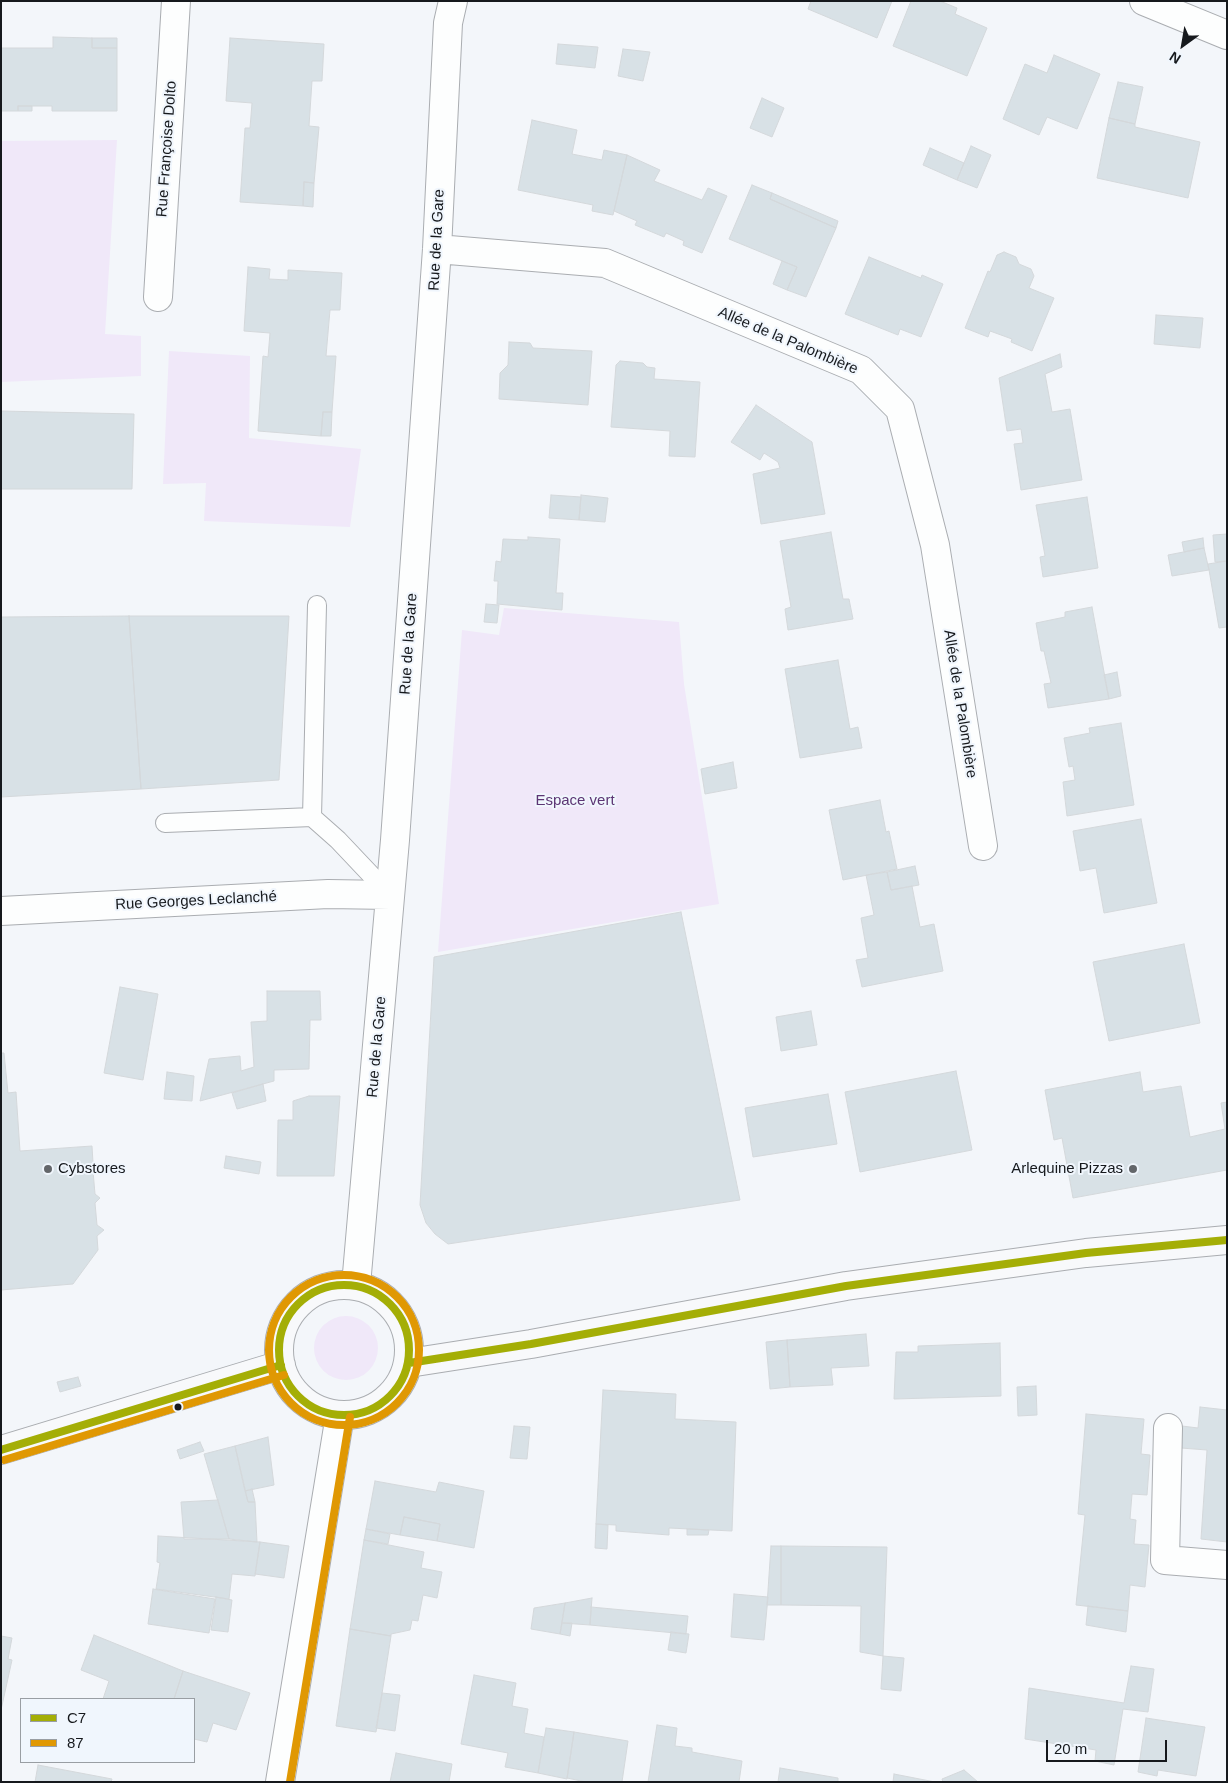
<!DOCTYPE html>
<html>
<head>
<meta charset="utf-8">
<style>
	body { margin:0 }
	#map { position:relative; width:1228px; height:1783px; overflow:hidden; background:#f3f6fa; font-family:Helvetica,sans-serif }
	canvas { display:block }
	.frame { position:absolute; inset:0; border:2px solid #16191d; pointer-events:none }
	.legend { position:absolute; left:20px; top:1698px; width:175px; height:65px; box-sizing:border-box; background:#f0f6fd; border:1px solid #999ea3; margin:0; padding:6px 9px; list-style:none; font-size:15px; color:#16191d }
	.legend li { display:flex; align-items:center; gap:10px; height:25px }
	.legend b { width:25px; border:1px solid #999ea3 }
	.north { position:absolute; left:1158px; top:20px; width:50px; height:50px; -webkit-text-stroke:4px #f0f6fd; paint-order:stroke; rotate:212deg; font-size:14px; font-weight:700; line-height:20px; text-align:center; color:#16191d }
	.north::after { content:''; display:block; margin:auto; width:18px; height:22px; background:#16191d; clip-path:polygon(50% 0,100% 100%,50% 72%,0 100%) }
	.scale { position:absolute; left:1046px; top:1740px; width:121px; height:22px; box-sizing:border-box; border:2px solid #16191d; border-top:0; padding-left:6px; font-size:15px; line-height:18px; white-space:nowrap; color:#16191d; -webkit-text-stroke:4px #f0f6fd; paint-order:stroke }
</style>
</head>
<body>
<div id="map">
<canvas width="1228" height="1783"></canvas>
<div class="frame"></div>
<ul class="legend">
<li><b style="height:6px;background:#a4ae06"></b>C7</li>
<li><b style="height:6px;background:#e09803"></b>87</li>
</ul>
<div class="north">N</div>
<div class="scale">20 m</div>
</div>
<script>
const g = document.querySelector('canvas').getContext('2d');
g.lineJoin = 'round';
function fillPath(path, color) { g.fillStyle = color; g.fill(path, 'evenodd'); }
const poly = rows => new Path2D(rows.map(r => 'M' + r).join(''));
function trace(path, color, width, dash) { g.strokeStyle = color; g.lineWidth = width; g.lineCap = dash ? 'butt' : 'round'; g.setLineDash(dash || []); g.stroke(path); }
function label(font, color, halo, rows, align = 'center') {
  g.font = font + ' Helvetica,sans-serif'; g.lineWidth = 4; g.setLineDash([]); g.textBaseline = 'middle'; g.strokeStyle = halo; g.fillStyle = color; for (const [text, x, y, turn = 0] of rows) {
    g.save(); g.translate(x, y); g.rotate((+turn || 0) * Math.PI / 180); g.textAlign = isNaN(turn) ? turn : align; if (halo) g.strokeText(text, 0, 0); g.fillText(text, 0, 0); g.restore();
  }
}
fillPath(poly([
	[117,140,105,334,141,336,141,376,1,382,1,141],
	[169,351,250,356,249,438,361,449,350,527,204,521,206,483,163,484],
	[504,608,679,622,684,684,719,904,438,952,462,630,499,635],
	'314 1348a32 32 0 1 1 64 0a32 32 0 1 1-64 0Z'
]), '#f0e8f9');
const building = poly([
	[811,1,892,1,877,38,808,9,811,1],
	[911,1,940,1,957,8,955,14,987,28,967,76,893,46,911,1],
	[53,37,92,38,92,48,117,48,117,111,52,111,52,106,18,106,18,111,1,111,1,48,53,48,53,37],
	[92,38,117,38,117,48,92,48,92,38],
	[230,38,324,44,322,81,312,81,309,126,319,127,314,183,304,182,303,206,240,202,245,128,250,128,252,103,226,101,230,38],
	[558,44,598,47,595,68,556,64,558,44],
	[623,49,650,52,643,81,618,76,623,49],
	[1054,55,1100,74,1077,129,1047,117,1039,135,1003,119,1025,64,1047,73,1054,55],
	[1118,82,1143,87,1135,124,1109,118,1118,82],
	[762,98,784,108,772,137,750,128,762,98],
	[18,106,32,106,32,111,18,111,18,106],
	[1109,118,1135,124,1135,127,1200,142,1188,198,1097,178,1109,118],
	[532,120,577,130,572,154,602,160,604,150,627,155,613,215,592,211,593,205,518,190,532,120],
	[971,146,991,155,977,188,957,180,971,146],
	[930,148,964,163,957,180,923,165,930,148],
	[627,155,660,170,654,181,702,200,708,188,727,196,702,253,683,245,684,241,666,233,664,237,635,225,637,221,614,211,627,155],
	[304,182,314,183,313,207,303,206,304,182],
	[752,185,772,193,770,199,836,228,806,297,787,290,797,267,729,239,752,185],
	[772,193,838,221,836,228,770,199,772,193],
	[1004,252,1016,257,1019,264,1031,269,1034,276,1029,288,1054,298,1032,351,1011,342,1012,339,990,331,988,337,965,328,988,271,990,272,997,255,1004,252],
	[869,257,921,278,922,275,943,284,921,337,900,329,898,335,845,314,869,257],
	[782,261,797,267,787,290,773,284,782,261],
	[248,267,270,269,269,279,288,280,288,270,342,273,340,310,330,310,326,356,336,356,332,412,323,412,321,436,258,431,263,356,268,357,270,333,244,331,248,267],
	[1156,315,1203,318,1200,348,1154,344,1156,315],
	[509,342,530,343,533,348,592,351,588,405,499,399,500,373,508,365,509,342],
	[1060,354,1062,367,1045,374,1052,412,1070,409,1082,480,1021,490,1014,444,1023,443,1021,429,1007,431,999,378,1060,354],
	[620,361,643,363,647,367,655,368,654,379,700,382,695,457,669,456,670,431,611,427,616,365,620,361],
	[756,405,812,442,825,514,761,524,753,474,780,468,778,462,764,453,760,460,731,442,756,405],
	[1,411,134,414,132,489,1,489,1,411],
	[323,412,332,412,331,436,321,436,323,412],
	[551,495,581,497,579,520,549,518,551,495],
	[581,495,608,498,605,522,579,520,581,495],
	[1087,497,1098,568,1043,577,1040,557,1045,556,1036,505,1087,497],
	[831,532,843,599,849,599,853,619,788,630,785,609,791,607,780,541,831,532],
	[1227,534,1227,561,1215,562,1213,535,1227,534],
	[528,537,560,539,556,593,563,593,562,610,497,604,498,581,494,581,496,561,501,562,503,539,528,540,528,537],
	[1203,538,1204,548,1184,552,1182,542,1203,538],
	[1204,548,1209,570,1172,576,1168,555,1204,548],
	[1227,561,1227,627,1219,628,1208,564,1227,561],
	[486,604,499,605,497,623,484,622,486,604],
	[1092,607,1109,699,1048,708,1044,684,1051,683,1044,651,1041,651,1036,623,1065,617,1065,612,1092,607],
	[129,616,289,616,279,780,141,789,129,616],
	[129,616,141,789,1,797,1,617,129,616],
	[838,660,850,729,858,727,862,748,800,758,785,669,838,660],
	[1117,672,1121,696,1109,699,1104,675,1117,672],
	[1121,723,1134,805,1067,816,1063,782,1075,780,1073,766,1069,767,1064,738,1090,733,1089,728,1121,723],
	[733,762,737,788,705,794,701,769,733,762],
	[880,800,886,832,889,831,897,869,843,880,829,810,880,800],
	[1141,819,1157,903,1104,913,1096,868,1080,871,1073,831,1141,819],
	[915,866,919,885,891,890,887,872,915,866],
	[887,872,891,890,912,886,920,927,934,924,943,971,862,987,856,960,868,958,861,918,874,915,866,875,887,872],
	[681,912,740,1200,448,1244,435,1234,426,1223,420,1205,434,957,681,912],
	[1184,944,1200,1023,1109,1041,1093,962,1184,944],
	[120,987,158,994,143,1080,104,1073,120,987],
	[267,991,320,991,321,1020,310,1020,309,1069,274,1070,274,1081,200,1101,209,1059,240,1056,241,1071,254,1067,251,1022,267,1021,267,991],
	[811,1011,817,1045,781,1051,776,1017,811,1011],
	[1,1053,4,1053,8,1093,16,1092,20,1151,92,1146,93,1163,98,1167,93,1171,95,1194,100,1198,95,1203,97,1225,104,1230,97,1236,98,1250,73,1284,1,1290,1,1053],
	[956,1071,972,1150,860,1172,845,1092,956,1071],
	[167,1072,194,1076,192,1101,164,1099,167,1072],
	[1140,1072,1143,1092,1181,1086,1190,1137,1225,1129,1221,1103,1227,1102,1227,1170,1073,1198,1062,1138,1054,1140,1045,1090,1140,1072],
	[263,1084,266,1101,237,1109,232,1093,263,1084],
	[828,1094,837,1144,753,1157,745,1108,828,1094],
	[309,1096,340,1096,334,1176,277,1176,278,1120,293,1120,293,1101,309,1096],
	[226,1156,261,1162,259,1174,224,1168,226,1156],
	[866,1334,869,1366,831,1368,833,1385,790,1387,787,1340,866,1334],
	[787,1340,790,1387,770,1389,766,1342,787,1340],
	[1000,1343,1001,1396,894,1399,896,1352,918,1352,918,1346,1000,1343],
	[78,1377,81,1386,60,1392,57,1382,78,1377],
	[1036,1386,1037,1415,1018,1416,1017,1387,1036,1386],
	[603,1390,676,1394,675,1419,736,1422,732,1531,669,1528,669,1535,616,1531,616,1525,596,1524,603,1390],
	[1200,1407,1227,1410,1227,1542,1201,1539,1207,1450,1181,1448,1182,1426,1198,1428,1200,1407],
	[1086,1414,1144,1419,1141,1454,1150,1455,1147,1495,1132,1494,1130,1519,1136,1520,1134,1544,1149,1545,1145,1587,1130,1585,1128,1611,1076,1605,1085,1515,1078,1514,1086,1414],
	[514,1426,530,1427,527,1459,510,1458,514,1426],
	[268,1437,274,1485,245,1491,235,1446,268,1437],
	[200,1442,204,1451,180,1459,177,1450,200,1442],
	[235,1446,248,1502,255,1502,257,1542,229,1539,204,1454,235,1446],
	[375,1481,436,1492,439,1482,484,1491,474,1548,437,1541,440,1524,404,1517,400,1535,366,1529,375,1481],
	[252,1489,255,1502,248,1502,245,1491,252,1489],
	[218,1500,229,1539,184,1539,181,1502,218,1500],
	[404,1517,440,1524,437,1541,400,1535,404,1517],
	[596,1524,608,1525,607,1549,595,1548,596,1524],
	[366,1529,390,1534,388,1544,364,1540,366,1529],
	[687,1529,709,1530,708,1535,687,1535,687,1529],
	[158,1536,260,1542,255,1576,232,1574,229,1599,156,1589,160,1563,157,1562,158,1536],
	[364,1540,424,1552,421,1568,442,1572,437,1598,423,1595,418,1621,412,1620,410,1630,391,1634,391,1636,350,1629,364,1540],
	[260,1542,289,1546,284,1578,255,1574,260,1542],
	[771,1546,781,1546,781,1605,767,1605,771,1546],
	[781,1546,887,1547,883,1656,860,1652,861,1606,781,1605,781,1546],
	[153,1589,215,1599,209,1633,148,1624,153,1589],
	[734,1594,768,1597,764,1640,731,1637,734,1594],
	[216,1597,232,1600,228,1632,211,1630,216,1597],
	[592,1598,590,1625,562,1623,565,1603,592,1598],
	[565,1603,560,1634,531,1629,534,1608,565,1603],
	[1088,1606,1128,1611,1126,1632,1086,1625,1088,1606],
	[591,1607,688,1616,686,1634,590,1625,591,1607],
	[562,1623,572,1623,570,1636,560,1634,562,1623],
	[350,1629,391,1636,376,1732,336,1726,350,1629],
	[671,1632,689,1634,686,1653,668,1650,671,1632],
	[94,1635,183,1671,174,1699,103,1699,109,1681,81,1670,94,1635],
	[1,1636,12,1638,8,1659,12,1660,1,1710,1,1636],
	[883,1656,904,1658,901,1691,881,1689,883,1656],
	[1131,1666,1154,1669,1148,1712,1123,1709,1114,1765,1095,1761,1096,1750,1025,1739,1029,1688,1124,1703,1131,1666],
	[183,1671,250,1693,236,1730,213,1723,207,1742,194,1739,194,1699,174,1699,183,1671],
	[474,1675,516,1683,512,1706,528,1709,524,1733,544,1737,538,1773,505,1767,508,1753,461,1744,474,1675],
	[382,1693,400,1695,395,1731,376,1728,382,1693],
	[1146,1718,1205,1727,1196,1776,1158,1770,1157,1776,1138,1772,1146,1718],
	[657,1725,677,1728,675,1746,692,1748,692,1752,742,1761,739,1782,648,1782,657,1725],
	[546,1728,574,1732,567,1779,538,1773,546,1728],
	[574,1732,628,1741,622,1782,586,1782,567,1778,574,1732],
	[396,1753,452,1764,449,1782,390,1782,396,1753],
	[38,1765,112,1779,111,1782,35,1782,38,1765],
	[780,1768,838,1778,838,1782,778,1782,780,1768],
	[964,1770,978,1782,943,1782,942,1779,964,1770],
	[894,1774,935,1782,893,1782,894,1774]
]);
fillPath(building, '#d8e1e6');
trace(building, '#d4d8db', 1);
const lane = poly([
	[312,817,338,840,390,895],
	[165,823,312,817,317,605]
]);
const street = poly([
	[1144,1,1227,35],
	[437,249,605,263,861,370,900,409,935,545,983,846],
	[158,297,176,1],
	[1,911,328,894,390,895],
	[356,1285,395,840,437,249,448,23,453,1],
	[1168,1428,1165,1560,1227,1565],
	[280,1782,340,1415]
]);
const secondary = poly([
	'279 1350a65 65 0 1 1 130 0a65 65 0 1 1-130 0Z',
	[409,1363,531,1344,846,1286,1086,1253,1227,1240],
	[1,1450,281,1365]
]);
trace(lane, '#aaadb1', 20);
trace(street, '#aaadb1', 30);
trace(secondary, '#aaadb1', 30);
trace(lane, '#fdfefe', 18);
trace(street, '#fdfefe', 28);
trace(secondary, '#f8f9fb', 28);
trace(poly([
	'279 1350a65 65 0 1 1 130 0a65 65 0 1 1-130 0Z',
	[409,1363,531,1344,846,1286,1086,1253,1227,1240],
	[1,1450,281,1365]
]), '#a4ae06', 8);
trace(poly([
	'269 1350a75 75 0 1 1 150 0a75 75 0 1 1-150 0Z',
	[4,1460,284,1375],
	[290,1782,350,1417]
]), '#e09803', 8);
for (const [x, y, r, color] of [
	[48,1169,5,"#63666a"],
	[1133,1169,5,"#63666a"],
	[178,1407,4.5,"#16191d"]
]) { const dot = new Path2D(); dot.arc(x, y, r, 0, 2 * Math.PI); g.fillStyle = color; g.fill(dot); trace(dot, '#f0f6fd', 2); }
label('15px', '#16191d', '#f0f6fd', [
	["Rue Françoise Dolto",167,149,-86],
	["Rue de la Gare",437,240,-87],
	["Allée de la Palombière",788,341,23],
	["Rue de la Gare",409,644,-86],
	["Allée de la Palombière",960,704,81],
	["Rue Georges Leclanché",196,901,-3],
	["Rue de la Gare",377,1047,-85]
]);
label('15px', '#5c3574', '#f0f6fd', [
	["Espace vert",575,801]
]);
label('15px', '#16191d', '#f0f6fd', [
	["Cybstores",58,1169],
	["Arlequine Pizzas",1123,1169,"right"]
], 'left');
</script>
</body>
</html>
